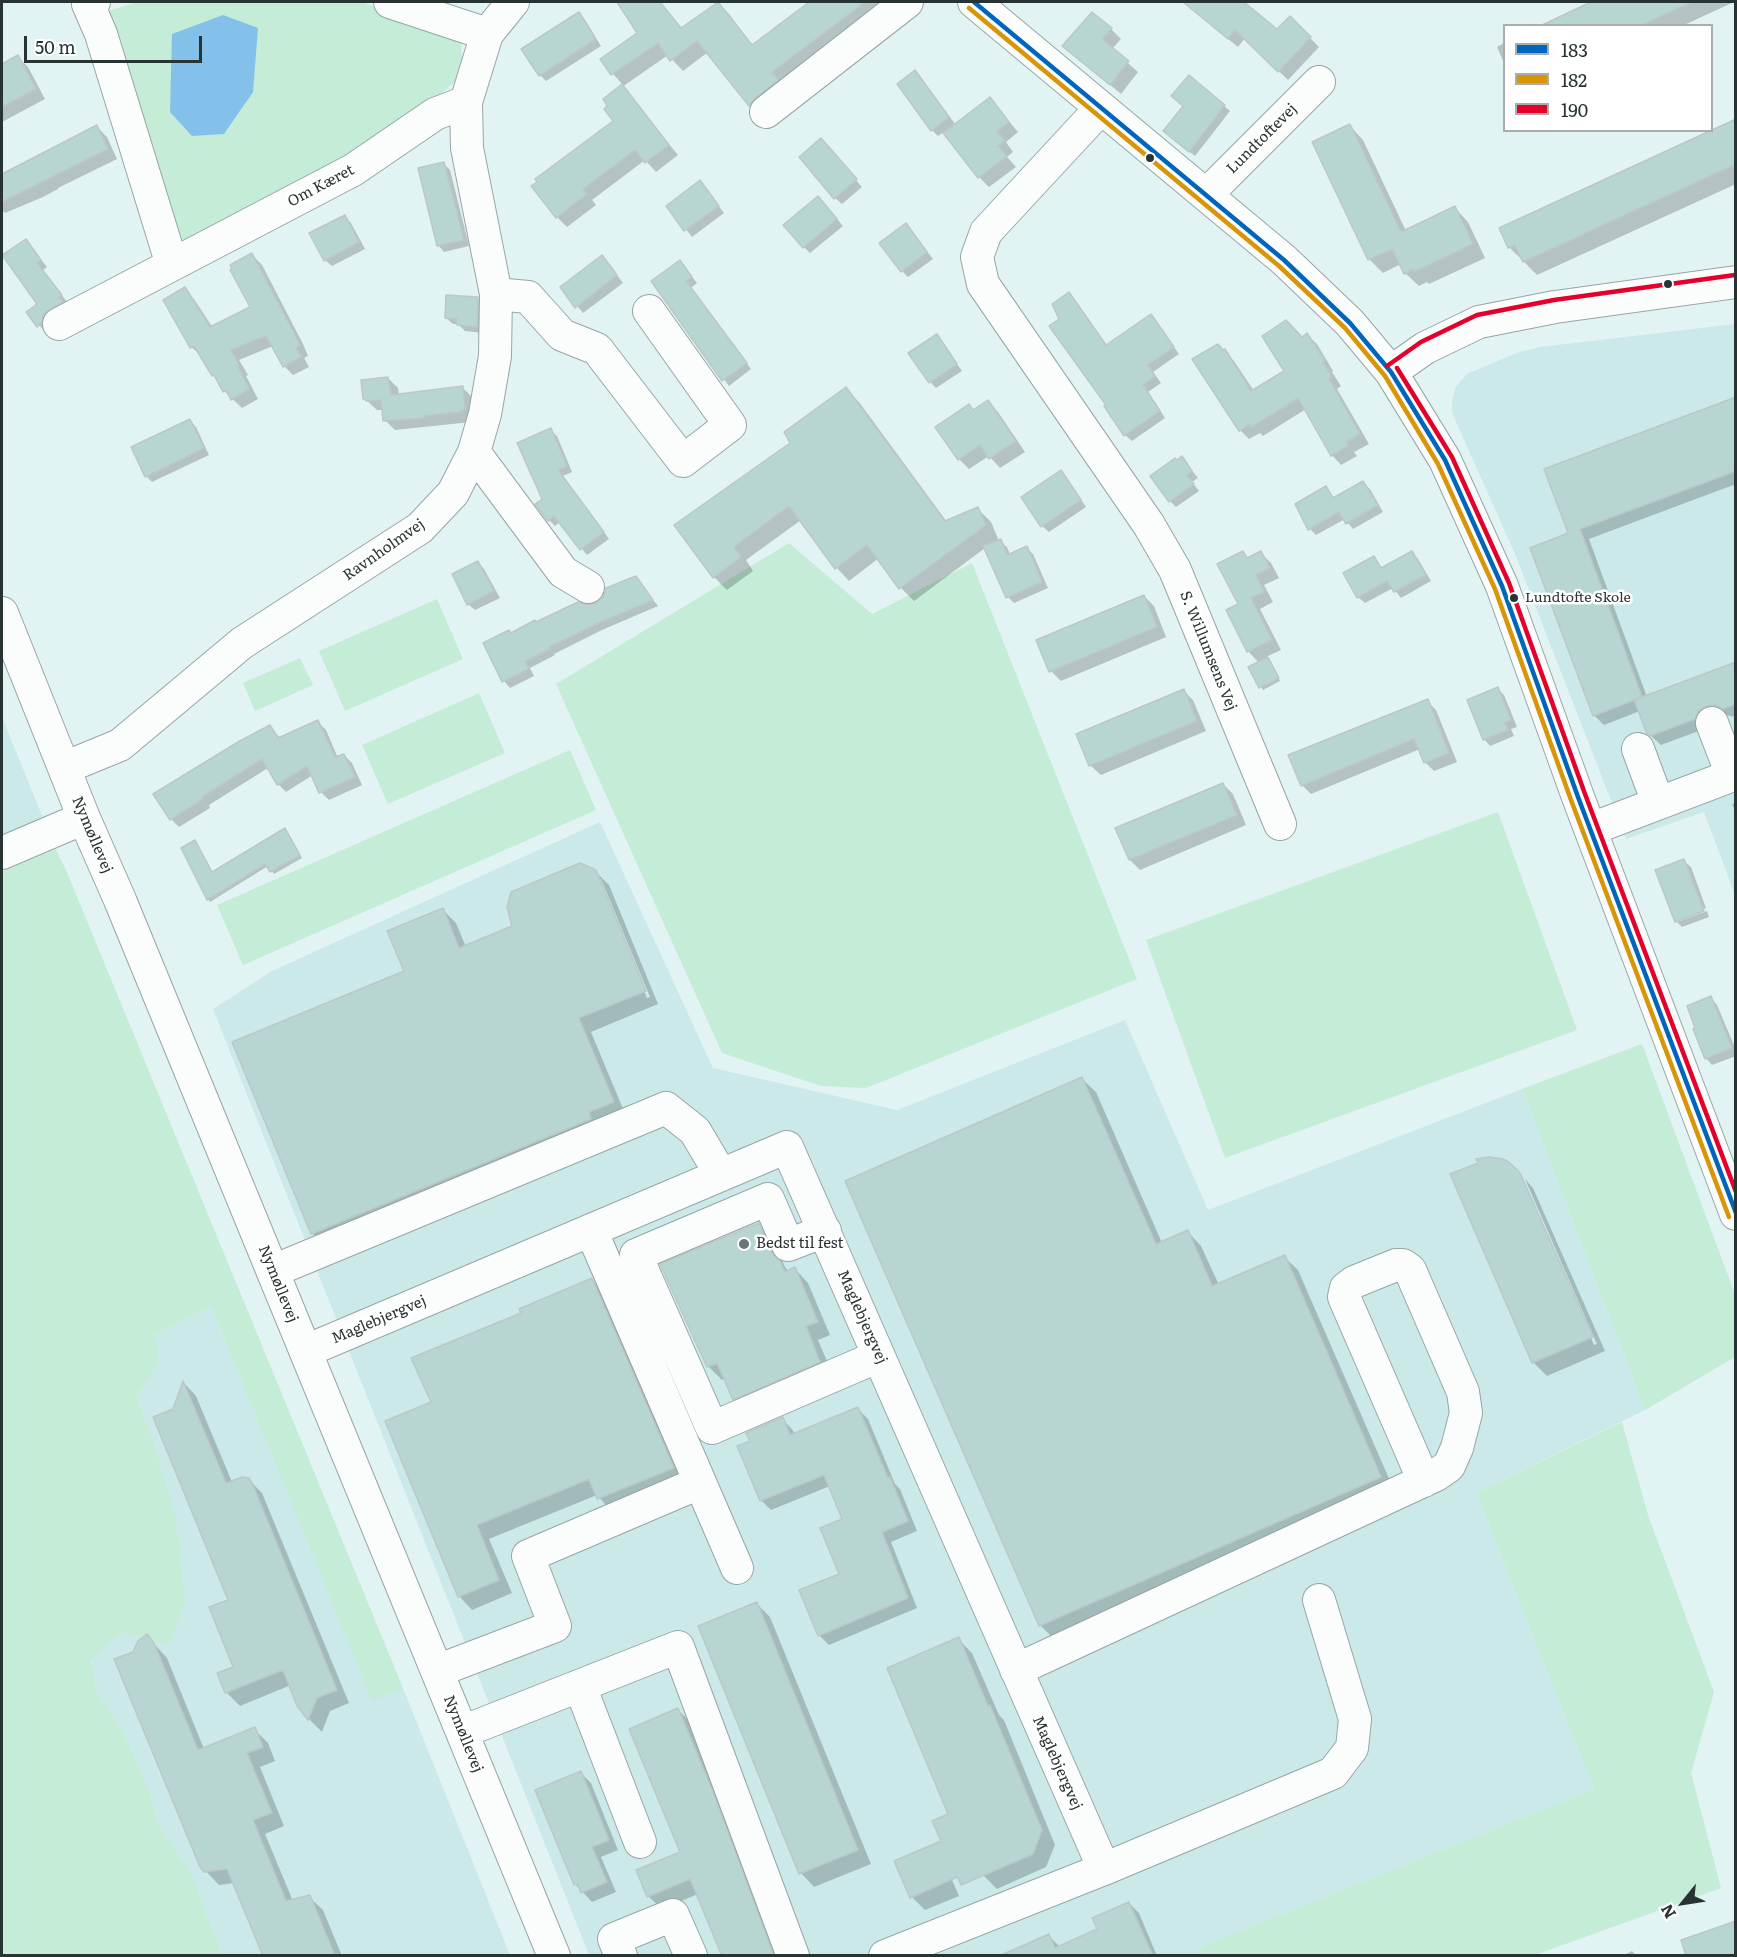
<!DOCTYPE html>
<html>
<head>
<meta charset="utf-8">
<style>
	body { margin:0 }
	#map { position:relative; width:1737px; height:1957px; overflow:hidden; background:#e2f3f4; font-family:Literata,serif }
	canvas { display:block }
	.frame { position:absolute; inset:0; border:3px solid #283334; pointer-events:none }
	.legend { position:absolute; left:1503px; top:24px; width:210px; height:108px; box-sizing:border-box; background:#fff; border:2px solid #a9adae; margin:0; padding:8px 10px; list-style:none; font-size:18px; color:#283334 }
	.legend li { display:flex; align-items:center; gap:12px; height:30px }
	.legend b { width:30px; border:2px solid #a9adae }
	.north { position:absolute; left:1653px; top:1873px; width:60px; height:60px; -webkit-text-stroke:4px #fff; paint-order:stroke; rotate:240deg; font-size:16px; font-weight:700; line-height:24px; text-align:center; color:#283334 }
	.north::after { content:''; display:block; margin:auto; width:21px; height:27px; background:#283334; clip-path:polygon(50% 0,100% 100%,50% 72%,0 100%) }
	.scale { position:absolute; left:24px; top:36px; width:178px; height:27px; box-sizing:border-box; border:3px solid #283334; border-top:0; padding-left:8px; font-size:18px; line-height:21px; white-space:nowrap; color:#283334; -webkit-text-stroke:4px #fff; paint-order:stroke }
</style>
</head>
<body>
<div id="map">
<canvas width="1737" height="1957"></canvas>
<div class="frame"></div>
<ul class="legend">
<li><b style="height:8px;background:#0065bd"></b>183</li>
<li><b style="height:8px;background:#d89508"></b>182</li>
<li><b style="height:8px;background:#e4002b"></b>190</li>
</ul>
<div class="north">N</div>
<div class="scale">50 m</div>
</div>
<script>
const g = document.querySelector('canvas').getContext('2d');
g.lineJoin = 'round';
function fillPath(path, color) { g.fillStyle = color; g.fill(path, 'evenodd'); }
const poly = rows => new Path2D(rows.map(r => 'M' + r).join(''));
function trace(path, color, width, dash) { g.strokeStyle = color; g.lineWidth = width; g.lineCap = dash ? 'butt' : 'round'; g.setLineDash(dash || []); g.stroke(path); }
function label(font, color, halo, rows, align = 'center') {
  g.font = font + ' Literata,serif'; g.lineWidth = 5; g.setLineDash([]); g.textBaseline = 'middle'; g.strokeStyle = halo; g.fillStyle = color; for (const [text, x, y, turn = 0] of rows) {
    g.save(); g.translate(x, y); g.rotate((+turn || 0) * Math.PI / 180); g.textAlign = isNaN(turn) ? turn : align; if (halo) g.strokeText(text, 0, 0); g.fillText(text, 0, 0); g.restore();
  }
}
fillPath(poly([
	[1735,324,1735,895,1704,812,1626,839,1515,554,1452,413,1452,401,1455,388,1467,374,1516,353,1540,347],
	[2,717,56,850,2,871],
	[600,822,713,1068,897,1110,1125,1020,1208,1210,1522,1089,1645,1410,1476,1493,1594,1789,1200,1947,1201,1955,589,1955,213,1009,272,971],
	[211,1306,372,1700,403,1688,510,1955,222,1955,192,1874,157,1823,151,1795,126,1737,97,1692,91,1659,121,1632,151,1435,136,1396,160,1362,154,1334]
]), '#cce9ea');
fillPath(poly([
	[138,2,361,2,415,19,461,40,462,59,457,80,416,115,337,169,185,248,105,12],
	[789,543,872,614,972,563,1137,979,866,1088,821,1086,722,1053,556,684],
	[437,599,463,659,345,711,319,651],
	[300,658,313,685,255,711,243,683],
	[479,693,505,753,388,804,362,745],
	[570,750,596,810,243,965,217,905],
	[1498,812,1577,1030,1225,1158,1146,940],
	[56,850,66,870,403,1688,372,1701,211,1306,155,1334,160,1362,136,1396,151,1435,175,1515,185,1600,169,1644,121,1632,91,1660,97,1692,126,1737,151,1795,157,1823,192,1874,222,1955,2,1956,2,871],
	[1642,1044,1736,1297,1735,1357,1645,1410,1522,1089],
	[1622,1422,1648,1515,1714,1692,1691,1773,1721,1888,1535,1955,1201,1955,1200,1947,1594,1789,1476,1493]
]), '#c4ecd7');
fillPath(poly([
	[223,15,258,28,253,92,224,134,192,136,170,112,172,34]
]), '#83c1ea');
fillPath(poly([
	[619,2,653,2,667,23,682,29,717,2,729,14,753,46,812,2,903,2,762,117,750,105,708,52,683,71,668,55,622,87,678,155,656,172,645,160,592,200,596,205,567,227,557,217,615,121,609,106,605,99,623,85,613,74,639,33],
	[1183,2,1242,2,1277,31,1290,18,1319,47,1288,80,1245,38,1238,47],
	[1595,2,1734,2,1682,26,1543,26],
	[579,14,585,20,601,46,546,81,540,75],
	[1111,29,1121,39,1112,49,1138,72,1121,94,1064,46],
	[1504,43,1504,63,1497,47],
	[18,57,28,67,45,99,2,122,2,66],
	[915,72,956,125,990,99,1018,132,1006,142,1013,152,1007,157,1016,167,989,187,979,177,944,132,938,136,932,130],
	[1185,106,1224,106,1230,111,1195,156,1171,137],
	[1736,121,1736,184,1537,275,1509,247],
	[1350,126,1363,140,1406,231,1455,208,1468,222,1485,258,1429,284,1427,282,1419,286,1405,273,1401,264,1383,273,1369,259,1314,143],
	[97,127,107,137,117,159,58,188,58,189,43,197,5,213,2,210,2,175],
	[827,147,862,187,842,204,835,198],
	[444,164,450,170,469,246,444,252,438,245],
	[700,182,724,213,692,237,668,206],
	[824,204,843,226,810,253,804,247],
	[345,217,351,223,365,249,332,266,325,260],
	[906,225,933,259,908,277,902,271],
	[26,241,47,267,43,270,67,302,45,332,28,312,40,304],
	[252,255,262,265,303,344,308,356,304,358,309,367,293,375,284,366,273,346,239,360,248,375,246,376,258,399,242,408,224,391,202,356,191,347,165,301,185,289,194,299,213,328,252,307],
	[608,263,623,283,583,313,562,287],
	[685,268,697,283,691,288,751,369,729,386,653,281],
	[1069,294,1107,346,1151,316,1179,354,1153,372,1161,383,1148,392,1165,418,1132,441,1125,435,1061,319],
	[477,298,484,305,483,333,465,331,458,324,453,324,446,318],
	[1307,335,1317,344,1333,371,1332,372,1341,386,1337,389,1369,444,1354,452,1357,456,1341,465,1332,455,1306,409,1263,436,1260,433,1249,439,1240,430,1224,352,1234,361,1254,391,1286,371,1302,339],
	[937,336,962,371,936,388,930,382],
	[388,378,398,388,399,395,462,387,472,397,471,422,395,430,385,420,383,410,377,410,364,398],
	[846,389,859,402,947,522,978,509,991,522,999,541,1007,547,1010,555,1026,548,1033,554,1048,588,1014,603,1008,597,985,548,914,601,901,588,879,558,849,581,837,568,801,520,746,560,753,571,727,590,714,577,791,443],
	[1736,398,1736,484,1589,539,1647,697,1736,663,1736,717,1726,715,1716,715,1704,729,1661,745,1648,733,1640,711,1604,725,1594,715,1570,534],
	[988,402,998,412,1025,452,1000,468,989,456,969,469,959,459,969,406,974,411],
	[190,421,196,427,209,455,152,482,146,476],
	[550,430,557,436,572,472,563,476,609,539,587,555,560,522,555,526,549,520,544,499],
	[1182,458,1198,478,1192,482,1199,491,1176,507,1170,501],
	[1061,472,1067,478,1086,507,1049,532,1042,526],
	[1363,483,1370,489,1383,512,1353,529,1345,519,1316,535,1310,529,1297,505,1326,488,1335,499],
	[1243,552,1249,559,1261,553,1271,563,1279,578,1264,585,1273,602,1260,609,1281,650,1266,657,1280,681,1263,690,1250,667,1259,663,1248,651,1240,605],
	[1412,553,1418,559,1431,581,1401,598,1393,588,1365,603,1358,597,1374,558,1383,569],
	[478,563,484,569,500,598,475,610,468,604],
	[635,578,658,606,602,630,554,654,555,655,530,668,534,676,510,688,504,681,485,644,537,624,597,604],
	[1144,596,1154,606,1166,637,1061,681,1051,671],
	[1498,689,1504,695,1517,727,1511,729,1514,736,1490,746,1484,739],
	[1183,690,1193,700,1206,731,1101,775,1090,765],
	[1427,701,1436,710,1457,762,1434,771,1425,762,1420,749,1311,794,1302,785],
	[318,722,326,730,338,758,344,755,352,763,362,785,329,800,321,792,313,775,286,792,278,784,268,768,209,805,210,808,179,827,171,819,155,794,270,727,280,738],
	[1223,784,1233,794,1246,825,1140,870,1130,860],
	[1736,803,1736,814,1732,804],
	[287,833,302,858,274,874,268,866,210,902,208,899,195,842,213,873],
	[1684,861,1691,867,1706,908,1677,919,1677,922,1676,921],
	[595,871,609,885,658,1004,591,1032,626,1116,325,1247,312,1233,406,971,443,910,456,923,466,947,513,927],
	[598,879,601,879,650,997,647,998],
	[1707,911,1709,917,1682,927,1677,922],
	[1711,998,1717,1005,1736,1050,1736,1056,1712,1065,1706,1058],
	[1082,1079,1096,1092,1162,1243,1188,1232,1201,1246,1219,1285,1284,1257,1298,1270,1394,1490,1054,1639,1040,1625],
	[1519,1174,1594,1345,1597,1344,1525,1179,1533,1188,1605,1351,1547,1376,1534,1363,1452,1175],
	[758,1224,772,1238,785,1267,789,1272,795,1269,808,1283,830,1335,818,1340,833,1375,747,1412,734,1399,726,1378,722,1380,708,1366],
	[592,1280,606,1294,687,1481,612,1512,597,1495,489,1539,512,1593,472,1610,459,1596,433,1402,523,1314],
	[184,1383,196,1396,232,1482,248,1479,262,1493,349,1703,330,1711,322,1732,309,1719,299,1705,291,1685,240,1706,226,1692,235,1668,230,1601],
	[858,1409,868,1419,895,1484,900,1489,917,1531,891,1542,917,1608,829,1645,819,1635,841,1574,844,1520,830,1486,771,1510,761,1500,752,1442,782,1419,792,1429,795,1434],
	[757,1604,770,1617,871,1864,814,1887,801,1873],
	[147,1636,167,1658,204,1749,254,1729,268,1743,275,1761,260,1767,284,1826,265,1834,293,1901,309,1897,323,1910,342,1956,264,1956,234,1883,219,1885,201,1866,134,1653],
	[958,1639,972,1653,999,1715,1004,1720,1055,1845,1046,1867,997,1889,983,1875,950,1815],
	[678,1710,692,1723,781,1956,723,1956,698,1894,662,1909,648,1896,682,1853],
	[581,1773,591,1783,618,1850,601,1857,616,1892,592,1902,576,1885,537,1791],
	[944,1861,959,1896,925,1910,912,1897],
	[1129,1903,1139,1913,1157,1956,1016,1956,1049,1936,1060,1947,1099,1930],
	[1632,1951,1636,1956,1622,1956]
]), '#0003');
const building = poly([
	[617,2,660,2,681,28,718,2,752,45,809,2,865,2,772,72,778,80,755,98,749,106,697,41,670,61,658,43,611,75,600,59,637,33,617,2],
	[1183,2,1244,2,1277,29,1290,16,1311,37,1278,72,1235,30,1228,39,1183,2],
	[1591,2,1692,2,1640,26,1540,26,1591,2],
	[579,12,596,39,539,76,521,49,579,12],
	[1092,12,1112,28,1102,39,1129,61,1110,85,1062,46,1092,12],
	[18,55,36,89,2,107,2,64,18,55],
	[915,70,949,117,931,131,897,84,915,70],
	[1189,75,1225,105,1189,152,1163,131,1183,106,1171,96,1189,75],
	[622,84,669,145,645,163,635,150,583,189,587,194,556,218,531,186,537,182,535,179,613,121,604,109,607,106,603,99,622,84],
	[990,97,1009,122,997,131,1005,141,998,146,1007,156,978,178,943,133,990,97],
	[1736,119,1736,164,1523,262,1515,245,1508,248,1499,228,1736,119],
	[1350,124,1401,232,1455,206,1473,244,1414,272,1413,269,1404,274,1392,249,1368,260,1312,142,1350,124],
	[97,125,108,149,2,202,2,174,97,125],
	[821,138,857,179,834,199,799,157,821,138],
	[444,162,464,240,437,246,418,168,444,162],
	[700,180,719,206,684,231,666,206,700,180],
	[818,196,837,219,803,248,783,225,818,196],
	[345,215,359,242,324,261,309,233,345,215],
	[906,223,927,252,901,272,879,243,906,223],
	[26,239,41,260,37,263,62,295,59,297,63,302,44,314,41,324,37,327,26,312,37,304,2,255,26,239],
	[252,253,294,333,300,346,296,348,301,357,283,367,266,336,231,350,239,365,238,366,249,389,231,400,226,390,223,392,214,375,212,376,194,346,190,348,163,300,185,287,210,327,250,307,230,270,232,269,230,265,252,253],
	[602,255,617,275,575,308,560,287,602,255],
	[680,260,692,277,686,281,747,363,722,381,651,281,680,260],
	[1069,292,1106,345,1151,314,1174,347,1148,365,1155,376,1143,385,1160,411,1124,436,1104,406,1106,405,1049,326,1059,319,1052,304,1069,292],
	[446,295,478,297,477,327,457,325,457,319,445,318,446,295],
	[1286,320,1302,337,1307,333,1325,361,1323,362,1332,377,1329,379,1360,434,1346,442,1348,446,1331,456,1298,398,1252,427,1250,424,1239,431,1192,359,1218,344,1223,350,1225,349,1251,391,1284,371,1262,336,1286,320],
	[937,334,957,364,929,383,908,353,937,334],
	[388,377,391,395,463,386,465,410,461,410,461,412,424,416,424,418,383,421,381,400,366,401,365,399,363,399,361,380,388,377],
	[846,387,945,521,978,507,986,525,899,589,867,545,835,569,789,506,734,547,741,557,713,578,674,525,790,443,784,432,846,387],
	[1736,397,1736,471,1580,529,1642,697,1593,716,1530,548,1568,533,1544,469,1736,397],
	[988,400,1016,441,989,459,980,445,958,460,935,427,969,404,973,410,988,400],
	[190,419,204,448,145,477,131,447,190,419],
	[551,428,567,466,558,470,604,532,580,550,554,516,548,521,535,504,542,499,517,443,551,428],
	[1182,456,1192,471,1187,475,1194,484,1169,502,1150,476,1175,458,1177,460,1182,456],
	[1061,470,1081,500,1041,527,1021,497,1061,470],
	[1363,481,1378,505,1346,524,1339,512,1308,530,1295,504,1326,486,1333,498,1363,481],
	[1001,539,1007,555,1027,546,1042,582,1006,598,983,546,1001,539],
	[1243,551,1247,558,1261,551,1270,568,1256,575,1264,592,1251,598,1272,640,1247,652,1226,610,1238,604,1217,564,1243,551],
	[1412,551,1426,575,1394,592,1387,581,1357,598,1343,573,1374,556,1381,568,1412,551],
	[478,561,494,591,467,605,452,574,478,561],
	[636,576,653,600,596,624,549,647,550,649,525,661,529,669,502,682,483,643,509,630,511,633,535,620,536,622,578,602,587,605,596,603,603,597,606,588,636,576],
	[1144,595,1157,627,1049,672,1036,640,1144,595],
	[1268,657,1279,678,1259,688,1248,667,1268,657],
	[1736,662,1736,704,1723,709,1715,705,1706,706,1698,711,1695,719,1650,736,1647,734,1634,700,1736,662],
	[1498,687,1511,720,1505,723,1508,730,1483,740,1467,700,1498,687],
	[1184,689,1197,721,1089,766,1076,734,1184,689],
	[1428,699,1449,753,1424,763,1414,739,1301,786,1288,755,1428,699],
	[318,720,335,757,344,754,355,777,319,793,307,766,277,785,262,759,202,797,203,799,170,820,153,794,238,742,270,725,278,738,318,720],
	[1223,783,1237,815,1129,860,1115,828,1223,783],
	[285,828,300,855,270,872,265,864,207,900,181,848,195,840,212,872,285,828],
	[1684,859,1704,911,1675,922,1655,870,1684,859],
	[580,863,596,870,646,991,579,1018,614,1102,589,1112,591,1119,311,1234,232,1042,404,971,387,931,443,908,459,948,512,926,507,907,511,892,580,863],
	[1711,996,1732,1048,1705,1059,1693,1029,1695,1028,1687,1006,1711,996],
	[1082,1077,1156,1244,1188,1230,1212,1286,1285,1255,1381,1477,1039,1626,845,1181,1082,1077],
	[1489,1157,1503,1159,1509,1162,1520,1173,1593,1337,1532,1363,1450,1174,1478,1163,1476,1159,1489,1157],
	[759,1223,771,1252,780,1261,785,1272,795,1267,818,1322,806,1326,820,1362,733,1400,717,1363,707,1367,660,1264,759,1223],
	[592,1278,674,1468,597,1499,589,1479,477,1525,499,1580,458,1597,385,1421,431,1402,411,1358,521,1313,519,1309,592,1278],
	[183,1381,226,1483,242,1477,249,1478,252,1483,337,1690,317,1698,308,1720,297,1706,283,1670,225,1693,217,1673,233,1667,209,1607,228,1600,153,1417,173,1409,183,1381],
	[858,1407,888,1478,890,1477,908,1521,882,1532,908,1598,818,1636,799,1590,839,1574,820,1528,842,1519,824,1475,760,1501,737,1446,750,1441,746,1433,783,1417,790,1435,858,1407],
	[757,1602,858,1850,799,1874,698,1626,757,1602],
	[147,1634,154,1643,198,1750,255,1727,263,1747,247,1753,272,1813,253,1820,286,1901,310,1895,335,1956,263,1956,227,1869,204,1872,200,1867,114,1659,133,1652,138,1641,147,1634],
	[959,1637,988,1706,990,1705,1042,1830,1033,1854,961,1885,957,1877,910,1898,894,1861,941,1841,932,1821,948,1814,887,1668,959,1637],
	[678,1708,713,1792,774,1956,722,1956,690,1879,647,1897,636,1870,680,1852,629,1729,678,1708],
	[581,1771,609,1840,592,1847,607,1882,581,1893,578,1884,574,1885,535,1790,581,1771],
	[1129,1902,1153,1956,999,1956,1049,1934,1055,1948,1097,1929,1092,1918,1129,1902],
	[1736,1921,1736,1956,1686,1956,1681,1940,1736,1921]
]);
fillPath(building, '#b7d6d2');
trace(building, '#bcc8c7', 1.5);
const minor = poly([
	[94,2,88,4,101,34,172,265],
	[390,2,487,34],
	[974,2,1284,260,1350,323,1391,372,1445,460,1502,586,1578,797,1736,1214],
	[1101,108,986,232,977,257,983,284,1149,525,1175,570,1280,824],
	[766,112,907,2],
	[1206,195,1319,82],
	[496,294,528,297,562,335,597,349,683,461,730,425,649,311],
	[59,324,353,170,435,114,466,102],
	[1391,372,1425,348,1479,322,1555,307,1736,282],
	[474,452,563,572,588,587],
	[2,613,84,818,120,900,554,1956],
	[1712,723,1732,775],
	[1638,749,1658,803],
	[64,768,120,745,242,643,420,528,453,493,474,452,485,414,495,356,496,294,467,148,466,102,487,34,513,2],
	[1591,829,1736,774],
	[2,853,84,818],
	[591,1230,737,1568],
	[825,1231,788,1245,768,1199,636,1255,712,1428,879,1356],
	[273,1271,666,1108,695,1131,721,1175],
	[306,1351,787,1147,1104,1869,885,1956],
	[1016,1670,1436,1475,1449,1466,1457,1448,1466,1413,1463,1392,1410,1270,1403,1265,1396,1265,1354,1282,1346,1288,1344,1297,1424,1481],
	[437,1671,555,1626,528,1556,699,1483],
	[580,1686,640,1842],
	[462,1732,678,1647,793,1956],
	[1104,1869,1333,1773,1352,1748,1355,1719,1319,1600],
	[621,1956,614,1939,673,1915,691,1956]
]);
trace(minor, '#98a5a5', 34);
trace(minor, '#fbfdfd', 32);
trace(poly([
	[974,2,1284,260,1350,323,1391,372,1445,460,1502,586,1578,797,1736,1213]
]), '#0065bd', 4.5);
trace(poly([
	[969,8,1279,266,1345,328,1385,376,1438,464,1495,589,1571,800,1729,1217]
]), '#d89508', 4.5);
trace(poly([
	[1387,366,1421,342,1477,315,1554,300,1735,275],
	[1397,368,1452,457,1509,583,1585,794,1736,1192]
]), '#e4002b', 4.5);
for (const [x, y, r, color] of [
	[1150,158,5,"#283334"],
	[1668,284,5,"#283334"],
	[1514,598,5,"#283334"],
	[744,1244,6,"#697677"]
]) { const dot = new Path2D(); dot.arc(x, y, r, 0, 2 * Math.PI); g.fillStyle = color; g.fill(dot); trace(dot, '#fff', 2); }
label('14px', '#283334', '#fff', [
	["Lundtofte Skole",1525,598]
], 'left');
label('15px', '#283334', '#fff', [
	["Lundtoftevej",1262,139,-45],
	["Om Kæret",321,186,-28],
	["Ravnholmvej",384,550,-35],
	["S. Willumsens Vej",1208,651,68],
	["Nymøllevej",92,835,67],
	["Nymøllevej",278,1284,68],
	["Maglebjergvej",862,1317,66],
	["Maglebjergvej",379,1320,-23],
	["Nymøllevej",463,1734,68],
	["Maglebjergvej",1057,1763,66]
]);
label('15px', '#283334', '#fff', [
	["Bedst til fest",756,1244]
], 'left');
</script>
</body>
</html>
